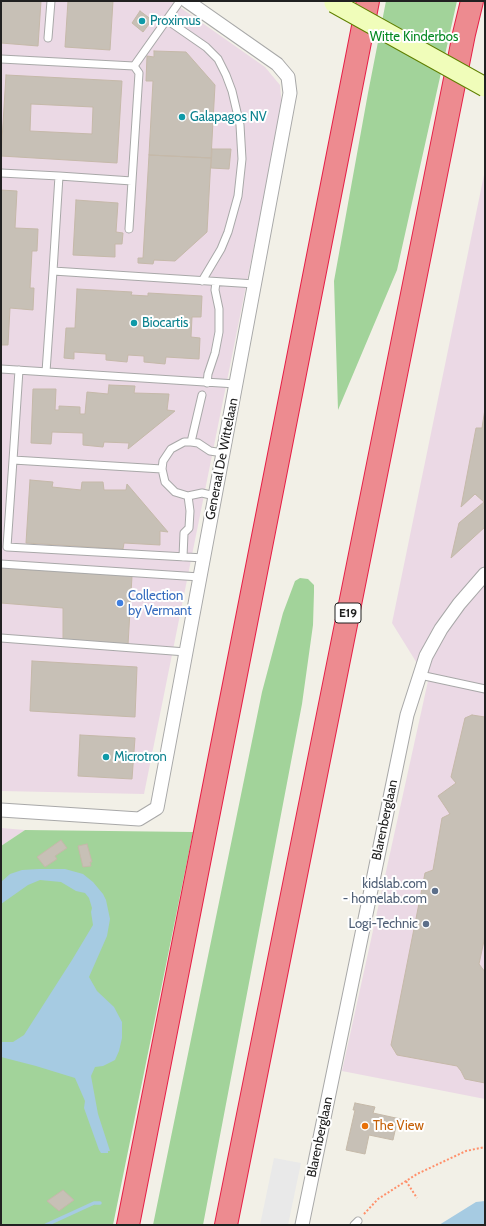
<!DOCTYPE html>
<html>
<head>
<meta charset="utf-8">
<style>
	body { margin:0 }
	#map { position:relative; width:486px; height:1226px; overflow:hidden; background:#f2f0e7; font-family:Cabin,sans-serif }
	canvas { display:block }
	.frame { position:absolute; inset:0; border:2px solid #212121; pointer-events:none }
</style>
</head>
<body>
<div id="map">
<canvas width="486" height="1226"></canvas>
<div class="frame"></div>
</div>
<script>
const g = document.querySelector('canvas').getContext('2d');
g.lineJoin = 'round';
function fillPath(path, color) { g.fillStyle = color; g.fill(path, 'evenodd'); }
const poly = rows => new Path2D(rows.map(r => 'M' + r).join(''));
function trace(path, color, width, dash) { g.strokeStyle = color; g.lineWidth = width; g.lineCap = dash ? 'butt' : 'round'; g.setLineDash(dash || []); g.stroke(path); }
function label(font, color, halo, rows, align = 'center') {
  g.font = font + ' Cabin,sans-serif'; g.lineWidth = 4; g.setLineDash([]); g.textBaseline = 'middle'; g.strokeStyle = halo; g.fillStyle = color; for (const [text, x, y, turn = 0] of rows) {
    g.save(); g.translate(x, y); g.rotate((+turn || 0) * Math.PI / 180); g.textAlign = isNaN(turn) ? turn : align; if (halo) g.strokeText(text, 0, 0); g.fillText(text, 0, 0); g.restore();
  }
}
fillPath(poly([
	[1,1,171,1,265,67,280,85,282,107,144,794,1,791],
	[485,170,485,1099,342,1071,428,681,392,623],
	[1,828,25,830,1,846]
]), '#ebd9e5');
fillPath(poly([
	[386,1,457,1,397,270,338,410,334,281,368,93],
	[300,578,308,579,314,585,314,592,313,625,302,704,203,1225,153,1225,262,692,283,613,295,581],
	[25,830,193,832,113,1225,1,1225,1,846]
]), '#a2d39a');
fillPath(poly([
	[274,1158,301,1163,288,1225,260,1225]
]), '#e9e9e9');
fillPath(poly([
	[39,869,65,869,83,874,93,882,103,894,106,900,110,919,107,936,89,977,97,991,114,1007,122,1022,122,1038,119,1051,115,1060,103,1066,95,1067,91,1076,98,1114,110,1151,108,1151,108,1153,101,1153,99,1150,84,1108,85,1101,75,1078,36,1066,1,1057,1,1042,13,1042,24,1035,72,960,93,925,91,912,92,908,89,898,85,893,76,891,61,882,40,880,28,885,1,904,1,882,10,874,22,870],
	[485,1201,485,1225,439,1225,476,1202]
]), '#a6cbe2');
trace(poly([
	[46,1225,94,1203,100,1203]
]), '#a6cbe2', 3.5);
const building = poly([
	[1,1,41,1,38,46,1,43,1,1],
	[68,1,113,1,110,50,65,47,68,1],
	[140,11,152,20,143,32,132,23,140,11],
	[154,51,186,52,215,85,211,158,149,155,153,81,146,81,147,56,154,57,154,51],
	[6,75,122,81,117,163,1,156,6,75],
	[31,104,93,107,92,134,30,131,31,104],
	[212,149,231,149,229,169,211,168,212,149],
	[149,155,211,158,207,232,175,261,154,260,153,264,138,263,138,258,143,258,149,155],
	[1,190,17,191,15,228,38,229,37,251,32,251,30,288,34,288,33,310,10,308,8,345,1,345,1,190],
	[76,200,118,203,116,232,123,233,122,244,115,244,115,257,73,255,76,200],
	[77,289,132,292,131,295,148,296,148,293,202,296,201,317,192,317,191,337,200,338,199,359,166,357,165,364,144,362,144,356,128,355,127,362,106,360,106,354,74,352,74,359,64,358,66,328,75,328,77,289],
	[109,385,135,386,134,393,169,394,167,410,175,411,128,449,129,443,104,442,103,447,83,445,83,433,52,432,51,444,31,443,33,389,56,389,55,410,59,410,59,406,80,407,80,414,85,414,87,392,108,394,109,385],
	[485,409,485,527,451,558,459,523,484,502,475,494,461,507,476,428,482,428,485,409],
	[30,480,53,482,52,487,81,490,82,482,103,482,104,490,126,490,127,484,168,532,160,531,160,545,124,543,123,549,26,543,30,480],
	[1,568,132,576,128,645,63,639,63,608,1,603,1,568],
	[32,661,137,667,135,717,30,711,32,661],
	[472,715,485,717,485,936,479,964,485,972,485,1083,465,1079,461,1071,457,1066,397,1055,391,1045,425,873,433,870,442,818,450,814,438,796,456,783,451,777,465,718,472,715],
	[80,735,135,738,132,779,78,776,80,735],
	[61,840,67,848,55,856,57,859,45,867,37,857,61,840],
	[87,844,92,862,90,862,91,866,83,867,78,846,87,844],
	[355,1103,375,1107,373,1113,405,1120,405,1124,397,1122,393,1140,369,1135,365,1154,346,1150,355,1110,353,1110,355,1103],
	[63,1190,74,1200,59,1211,47,1201,63,1190]
]);
fillPath(building, '#c7c0b6');
trace(building, '#c5b9a9', 1);
const lane = poly([
	[167,20,206,47,218,59,226,75,232,91,240,125,242,159,238,196,228,232,221,249,202,281],
	[48,38,51,1],
	[1,59,134,66,180,1],
	[1,173,59,176],
	[129,229,132,181],
	[53,271,59,176,132,181,139,73,134,66],
	[1,369,236,384],
	[19,370,13,460,162,469],
	[46,372,53,271,255,284],
	[207,383,208,374,215,353,219,332,219,309,215,290,216,282],
	[191,442,202,395],
	[13,460,7,547,204,558],
	[215,496,202,493,188,496,175,492,165,482,162,469,163,461,171,449,184,442,191,442,198,443,210,451,223,453],
	[183,557,184,533,189,528,190,511,188,496],
	[1,564,200,577],
	[1,638,186,652],
	[420,675,485,689],
	[354,1225,358,1221]
]);
const street = poly([
	[1,810,139,819,157,808,290,93,288,77,277,64,187,1],
	[302,1225,407,715,426,656,441,629,459,604,485,574]
]);
const highway = poly([
	[128,1225,368,1],
	[226,1225,464,34,472,1]
]);
trace(lane, '#a8a8a8', 9);
trace(street, '#a8a8a8', 15);
trace(highway, '#e61e46', 24);
trace(poly([
	[406,1181,417,1198],
	[364,1214,378,1199,417,1174,466,1151,485,1147]
]), '#ff906b', 2, [2, 2]);
trace(lane, '#fff', 7);
trace(street, '#fff', 13);
trace(highway, '#ed8b90', 22);
const secondaryBridge = poly([
	[334,3,485,87]
]);
trace(secondaryBridge, '#608000', 21, []);
trace(secondaryBridge, '#f0fdba', 19);
for (const [x, y, r, color] of [
	[142,21,4,"#0f9aa8"],
	[182,117,4,"#0f9aa8"],
	[134,323,4,"#0f9aa8"],
	[120,603,4,"#3f7fe0"],
	[106,757,4,"#0f9aa8"],
	[435,891,4,"#5c6f8a"],
	[426,924,4,"#5c6f8a"],
	[365,1126,4,"#e8710a"]
]) { const dot = new Path2D(); dot.arc(x, y, r, 0, 2 * Math.PI); g.fillStyle = color; g.fill(dot); trace(dot, '#fff', 1.5); }
for (const [x, y, w] of [
	[348,613,26]
]) { const box = new Path2D(); box.roundRect(x - w / 2, y - 10, w, 20, 3); g.fillStyle = '#fff'; g.fill(box); trace(box, '#212121', 1); }
label('bold 12px', '#212121', null, [
	["E19",348,613]
]);
label('13px', '#0d838f', '#fff', [
	["Proximus",150,21],
	["Galapagos NV",190,117],
	["Biocartis",142,323],
	["Microtron",114,757]
], 'left');
label('13px', '#058923', '#fff', [
	["Witte Kinderbos",414,37]
]);
label('13px', '#212121', '#fff', [
	["Generaal De Wittelaan",222,459,-79],
	["Blarenberglaan",385,820,-78],
	["Blarenberglaan",320,1137,-78]
]);
label('13px', '#366cbe', '#fff', [
	["Collection",128,596],
	["by Vermant",128,611]
], 'left');
label('13px', '#4e5e75', '#fff', [
	["kidslab.com",427,884],
	["- homelab.com",427,899],
	["Logi-Technic",418,924]
], 'right');
label('13px', '#c56008', '#fff', [
	["The View",373,1126]
], 'left');
</script>
</body>
</html>
